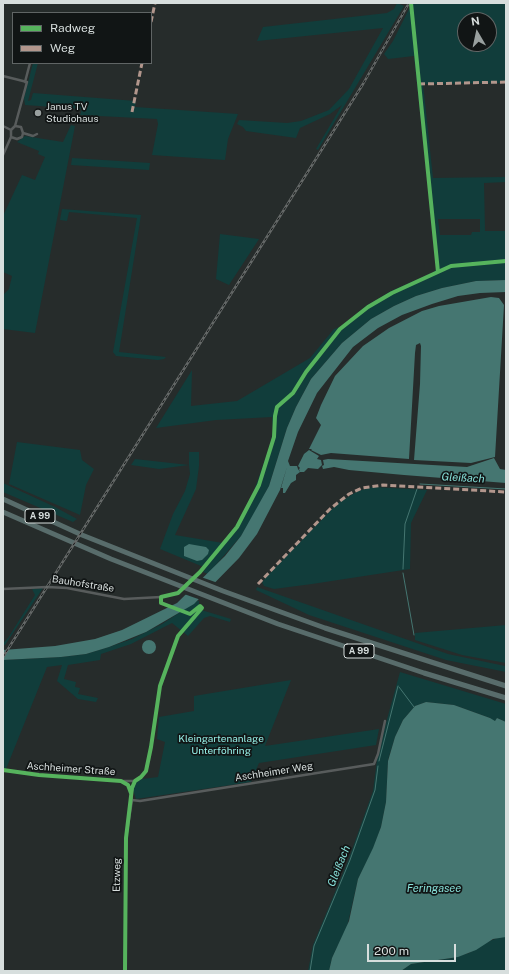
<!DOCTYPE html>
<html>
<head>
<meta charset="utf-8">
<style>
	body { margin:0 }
	#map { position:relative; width:509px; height:974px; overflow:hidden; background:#262c2b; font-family:"Public Sans",sans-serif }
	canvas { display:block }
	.frame { position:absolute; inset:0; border:4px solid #d7dedd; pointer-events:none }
	.legend { position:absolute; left:12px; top:12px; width:140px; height:52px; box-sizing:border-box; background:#111515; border:1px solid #606565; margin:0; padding:5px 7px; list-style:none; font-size:12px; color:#d7dedd }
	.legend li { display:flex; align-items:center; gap:8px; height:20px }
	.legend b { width:20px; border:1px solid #606565 }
	.north { position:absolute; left:457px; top:12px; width:40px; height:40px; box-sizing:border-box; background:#111515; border:1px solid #606565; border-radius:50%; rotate:351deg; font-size:11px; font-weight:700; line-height:16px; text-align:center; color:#d7dedd }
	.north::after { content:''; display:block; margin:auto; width:14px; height:18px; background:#99a09f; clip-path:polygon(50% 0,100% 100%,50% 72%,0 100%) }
	.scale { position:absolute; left:367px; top:944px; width:89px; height:18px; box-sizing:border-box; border:2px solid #d7dedd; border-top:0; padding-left:5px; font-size:12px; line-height:14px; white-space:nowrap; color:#d7dedd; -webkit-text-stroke:3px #111515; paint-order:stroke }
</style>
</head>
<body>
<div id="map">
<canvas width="509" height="974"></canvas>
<div class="frame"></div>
<ul class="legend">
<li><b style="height:5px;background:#56b35d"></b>Radweg</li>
<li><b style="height:5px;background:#b2968c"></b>Weg</li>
</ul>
<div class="north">N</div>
<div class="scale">200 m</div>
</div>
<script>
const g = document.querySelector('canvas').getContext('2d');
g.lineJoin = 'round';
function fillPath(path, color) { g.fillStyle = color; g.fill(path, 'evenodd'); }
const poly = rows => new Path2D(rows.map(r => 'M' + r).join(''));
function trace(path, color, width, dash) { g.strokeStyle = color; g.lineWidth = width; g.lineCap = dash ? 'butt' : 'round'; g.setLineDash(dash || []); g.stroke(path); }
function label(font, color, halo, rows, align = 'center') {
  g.font = font + ' "Public Sans",sans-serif'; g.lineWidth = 3.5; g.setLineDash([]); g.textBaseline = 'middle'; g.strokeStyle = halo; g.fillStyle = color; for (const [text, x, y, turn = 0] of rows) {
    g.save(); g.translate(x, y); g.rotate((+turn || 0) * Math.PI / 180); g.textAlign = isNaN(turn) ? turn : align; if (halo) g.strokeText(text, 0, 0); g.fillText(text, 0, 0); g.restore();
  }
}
fillPath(poly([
	[397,3,404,6,318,150,316,149,342,105,330,114,300,128,296,138,246,131,243,127,237,124,239,120,287,123,301,121,329,110,349,89,383,28,257,41,263,27,387,13,394,9],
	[412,3,506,3,506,83,423,84,433,178,506,177,506,182,484,183,485,231,506,231,506,280,476,281,442,288,416,296,394,306,371,319,342,343,311,379,296,407,287,428,269,486,252,518,241,536,208,574,203,572,206,568,160,549,173,514,185,491,190,474,189,465,159,469,131,465,135,459,189,465,189,452,199,452,199,466,196,489,175,535,223,543,236,526,252,496,270,446,273,431,272,417,216,420,156,428,192,370,191,406,237,401,310,358,334,329,340,327,366,306,391,291,434,272,437,267,414,56,388,59,384,54,393,41],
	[465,20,489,20,489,44,465,44],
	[438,219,480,219,480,232,472,232,471,235,440,235],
	[33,63,38,63,28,101,31,100,33,93,136,101,135,107,238,114,228,139,225,160,152,155,158,124,157,119,80,115,82,109,25,105,24,98],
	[71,125,75,126,35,333,3,329,3,295,9,289,12,276,3,272,3,216,22,175,35,180,45,157,38,154,39,151,17,142,25,136,63,142],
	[72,158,150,163,149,170,71,165],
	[62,209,141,215,119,352,166,357,164,359,158,360,116,356,113,352,137,218,69,212,67,221,60,220],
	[220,234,259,239,229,285,216,279],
	[17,442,80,450,82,460,94,469,86,485,80,515,9,484],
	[3,483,55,507,77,519,73,522,3,492],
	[373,487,427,490,411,523,410,569,312,584,274,589,264,586,262,582,271,572,338,503,358,491],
	[257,587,448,654,505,666,506,672,446,660,309,615,256,590],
	[43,588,5,645,3,645,3,643,8,638,35,595,32,589],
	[197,601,199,601,199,605,191,611,185,613,191,614,198,609,231,619,230,622,210,616,204,618,188,636,172,623,131,644,101,654,100,660,68,665,64,679,76,682,75,687,80,688,78,694,98,698,96,702,78,699,57,681,62,665,47,667,6,769,3,768,3,663,4,660,61,657,86,654,109,647,132,639,162,624],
	[506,625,506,663,462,655,415,640,415,633],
	[400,672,506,704,506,722,497,718,495,722,490,718,454,705,426,702,415,706,403,720,395,737,388,760,386,802,381,827,373,849,358,879,347,927,332,958,329,971,308,971,313,945,348,861,373,791,378,752],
	[291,680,265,746,379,729,376,745,259,763,251,782,136,799,133,790,135,783,142,779,158,777,165,742,157,739,159,717,194,711,194,696],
	[500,937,506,937,506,971,401,971,411,964,452,958,469,953,487,942]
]), '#113d3b');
fillPath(poly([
	[506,280,506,292,480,293,458,296,432,304,402,315,378,328,353,347,317,393,298,432,288,461,290,466,297,466,298,469,296,470,298,469,300,472,296,475,296,480,291,483,285,493,283,493,283,488,281,488,287,467,280,490,257,534,239,558,194,604,146,632,109,647,86,654,61,657,3,660,3,650,55,646,95,639,122,630,177,603,225,556,241,536,269,486,287,428,296,407,311,379,342,343,371,319,394,306,416,296,442,288,476,281],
	[491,297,499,298,504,305,495,457,471,463,414,460,420,384,421,346,420,343,416,345,415,353,409,459,331,453,321,455,311,450,312,449,309,449,321,425,316,418,321,405,335,376,363,346,389,328,422,311,439,306],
	[309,450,319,456,317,459,321,460,322,465,318,469,308,468,304,472,300,472,299,469,300,468,298,466,304,454],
	[494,458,500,469,506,470,506,483,404,475,349,470,334,467,323,469,322,466,324,465,323,460,328,459,467,467],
	[189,544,206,547,209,550,208,554,202,560,197,561,184,556,184,547],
	'142 647a7 7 0 1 1 14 0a7 7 0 1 1-14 0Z',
	[426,702,454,705,490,718,495,721,497,718,506,722,506,937,493,939,476,950,458,957,411,964,401,971,329,971,332,958,349,921,358,879,373,848,381,827,386,802,388,761,395,737,403,720,415,706]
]), '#457671');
fillPath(poly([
	[201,577,218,583,201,600,184,594]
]), '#262c2b');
trace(poly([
	[420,484,506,489],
	[403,569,405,524,417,489],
	[403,573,414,635],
	[399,687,414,707],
	[379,761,398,686],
	[310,971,314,946,350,860,375,790,378,766]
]), '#457671', 1);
trace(poly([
	[3,76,27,82,15,126,11,130],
	[25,82,30,63],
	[3,126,11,130],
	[15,126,21,127,23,133],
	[23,133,33,136,37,134],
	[11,137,17,139,22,137,23,133],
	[3,155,11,137,11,130],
	[3,589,47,587,67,588,124,599,161,597],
	[3,770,39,775,121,781,128,785,131,793],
	[121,781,135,781,131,793,132,800,126,838,125,971],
	[132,800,140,801,374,764,378,754,385,721]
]), '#585c5c', 2.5);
trace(poly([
	[3,499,82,535,223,591,325,628,506,686],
	[3,512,111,559,278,624,424,673,506,698]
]), '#586c6b', 5);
const rail = poly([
	[3,657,363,84,409,3]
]);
trace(rail, '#656968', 2.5);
trace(rail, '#111515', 1, [3]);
trace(poly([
	[151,22,155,3],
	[419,84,506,82],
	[132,112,142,63],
	[258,584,330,509,349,494,362,488,383,485,506,492]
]), '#b2968c', 3, [6, 3]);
trace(poly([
	[411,3,438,272],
	[3,770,39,775,121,781,128,785,131,793],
	[125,971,126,838,132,788,135,781,141,777,146,771,151,747,160,686,178,636,202,608,200,606,190,614,161,603,161,597,178,593,200,572,237,527,259,485,274,437,275,416,277,407,293,393,306,372,340,329,368,307,392,293,451,266,506,261]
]), '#56b35d', 4);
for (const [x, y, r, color] of [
	[38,113,4,"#99a09f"]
]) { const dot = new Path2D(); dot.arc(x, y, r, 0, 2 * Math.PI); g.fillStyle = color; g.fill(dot); trace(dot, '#111515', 1.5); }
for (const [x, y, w] of [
	[40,516,30],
	[359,651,30]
]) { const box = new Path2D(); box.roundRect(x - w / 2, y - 7, w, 14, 3); g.fillStyle = '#111515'; g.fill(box); trace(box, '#d7dedd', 1); }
label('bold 9px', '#d7dedd', null, [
	["A 99",40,516],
	["A 99",359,651]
]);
label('10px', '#d7dedd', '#111515', [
	["Janus TV",46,107],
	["Studiohaus",46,119]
], 'left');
label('10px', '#d7dedd', '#111515', [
	["Bauhofstraße",83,584,9],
	["Aschheimer Straße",71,769,4],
	["Aschheimer Weg",274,772,-9],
	["Etzweg",117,875,-89]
]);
label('10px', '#96f0e8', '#111515', [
	["Kleingartenanlage",221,739],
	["Unterföhring",221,751]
]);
label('italic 11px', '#87e0d9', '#111515', [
	["Gleißach",463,478,3],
	["Gleißach",339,866,-68],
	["Feringasee",434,889]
]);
</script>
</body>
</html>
